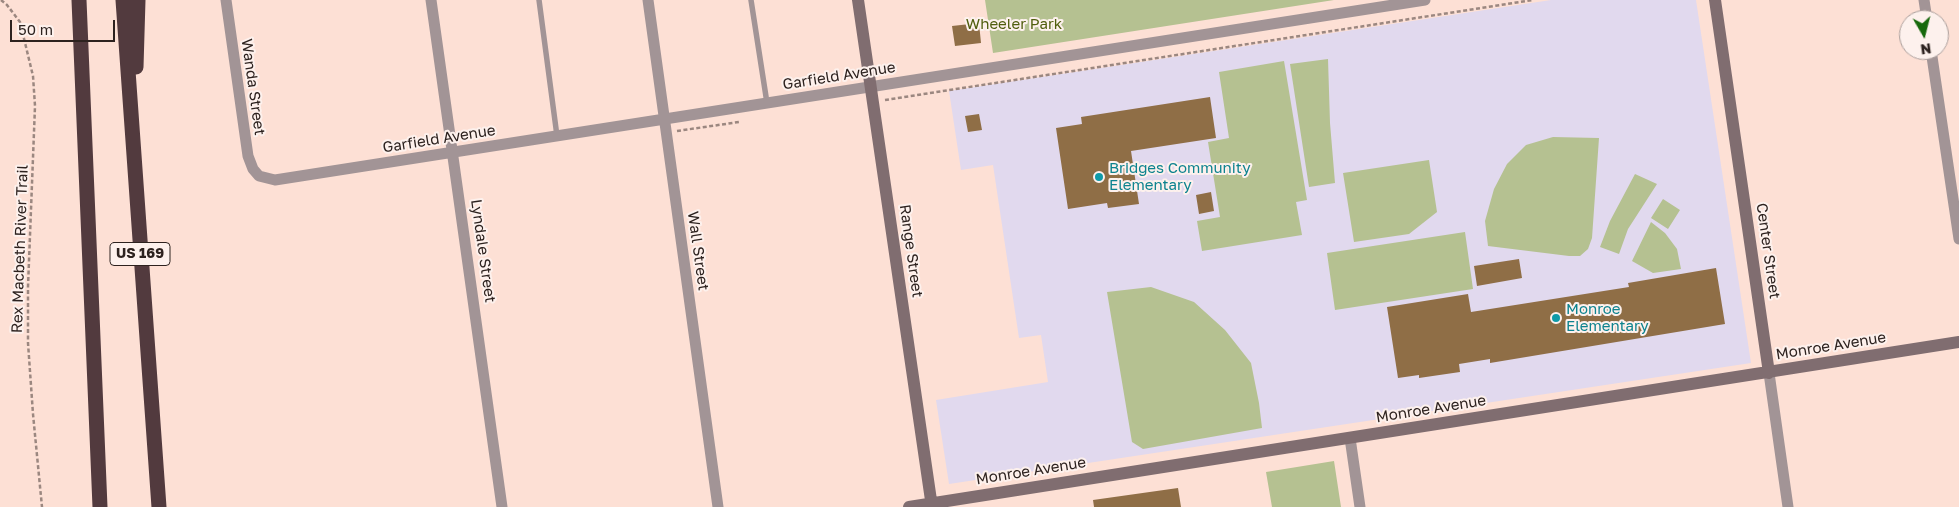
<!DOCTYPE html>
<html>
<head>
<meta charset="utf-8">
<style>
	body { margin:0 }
	#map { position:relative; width:1959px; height:507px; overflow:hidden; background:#fde0d5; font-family:"Golos Text",sans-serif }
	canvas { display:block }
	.north { position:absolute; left:1899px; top:10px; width:50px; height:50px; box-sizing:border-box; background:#fdf1ed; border:1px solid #aa9e9b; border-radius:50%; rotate:172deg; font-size:14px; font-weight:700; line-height:20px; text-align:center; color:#2d221f }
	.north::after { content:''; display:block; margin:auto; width:18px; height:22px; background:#17690c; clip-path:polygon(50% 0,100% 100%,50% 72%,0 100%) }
	.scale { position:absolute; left:10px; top:20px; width:105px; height:22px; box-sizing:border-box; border:2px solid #2d221f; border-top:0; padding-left:6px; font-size:15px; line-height:18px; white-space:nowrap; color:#2d221f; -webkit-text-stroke:4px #fdf1ed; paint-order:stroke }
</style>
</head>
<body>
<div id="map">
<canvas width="1959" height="507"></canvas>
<div class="north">N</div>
<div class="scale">50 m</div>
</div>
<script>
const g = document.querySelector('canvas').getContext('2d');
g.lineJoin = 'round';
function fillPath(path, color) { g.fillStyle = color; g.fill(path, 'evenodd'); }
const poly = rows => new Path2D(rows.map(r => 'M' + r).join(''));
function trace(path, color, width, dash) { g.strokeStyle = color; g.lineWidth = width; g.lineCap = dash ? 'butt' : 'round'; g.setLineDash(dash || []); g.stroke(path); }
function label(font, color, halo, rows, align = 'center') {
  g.font = font + ' "Golos Text",sans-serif'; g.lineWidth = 4; g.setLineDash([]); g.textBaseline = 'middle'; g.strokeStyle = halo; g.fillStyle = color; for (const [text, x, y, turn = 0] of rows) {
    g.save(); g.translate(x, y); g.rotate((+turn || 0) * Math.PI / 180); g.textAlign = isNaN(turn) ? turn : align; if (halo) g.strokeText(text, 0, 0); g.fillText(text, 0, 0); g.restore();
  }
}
fillPath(poly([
	[1551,0,1696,0,1751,363,949,484,936,400,1048,382,1041,335,1019,338,993,165,961,170,949,91]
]), '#e1d9ee');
fillPath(poly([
	[985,0,1334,0,993,53],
	[1328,59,1330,123,1335,183,1309,187,1290,64],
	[1284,61,1307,200,1296,202,1302,235,1202,251,1197,221,1220,217,1208,142,1229,138,1219,72],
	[1553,137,1599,138,1592,238,1588,249,1580,256,1569,256,1488,246,1485,221,1494,189,1507,164,1526,145],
	[1429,160,1437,212,1409,234,1354,242,1343,173],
	[1635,174,1657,184,1628,229,1619,254,1600,247,1610,221],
	[1663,199,1680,210,1668,229,1651,218],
	[1651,222,1665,233,1677,249,1681,269,1653,273,1632,261],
	[1465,232,1473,289,1335,310,1327,253],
	[1151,287,1194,302,1225,330,1251,363,1259,403,1262,428,1143,449,1132,442,1107,292],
	[1334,461,1341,507,1272,507,1266,472]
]), '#b5c191');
fillPath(poly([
	[979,23,981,43,955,46,952,26],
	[1210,97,1216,138,1131,151,1139,204,1108,208,1107,203,1068,209,1056,128,1082,124,1081,117],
	[979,114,982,130,968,132,965,116],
	[1211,192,1214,211,1199,214,1196,195],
	[1519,259,1522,278,1477,286,1474,266],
	[1716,268,1725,324,1490,363,1490,359,1459,364,1460,372,1419,378,1419,375,1398,378,1387,307,1468,294,1471,312,1629,287,1628,283],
	[1178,488,1181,507,1094,507,1093,500]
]), '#8f6e46');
trace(poly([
	[1,0,7,5,20,22,33,76,35,106,28,287,28,343,33,414,42,507],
	[885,100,1533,0],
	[677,131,739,122]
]), '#9b8780', 2.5, [4, 2.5]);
trace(poly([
	[539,0,557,136],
	[751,0,767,103]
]), '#a29496', 5.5);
trace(poly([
	[226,0,248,156,253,169,259,176,275,180,1425,0],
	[431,0,502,507],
	[648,0,718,507],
	[1924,0,1927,20],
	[1931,50,1959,239],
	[1769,373,1788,507],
	[1350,438,1360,507]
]), '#a29496', 11);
trace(poly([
	[858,0,932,507],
	[1715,0,1769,373],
	[909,507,1959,342]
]), '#806d70', 12);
trace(poly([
	[79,0,100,507],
	[123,0,159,507],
	[136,67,138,0]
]), '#523a3e', 15);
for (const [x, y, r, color] of [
	[1099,177,5,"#0f9aa8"],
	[1556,318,5,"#0f9aa8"]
]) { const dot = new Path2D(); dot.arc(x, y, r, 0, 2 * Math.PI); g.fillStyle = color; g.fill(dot); trace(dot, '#fdf1ed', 2); }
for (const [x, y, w] of [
	[140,254,60]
]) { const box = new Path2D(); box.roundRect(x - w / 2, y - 11.5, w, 23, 4); g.fillStyle = '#fdf1ed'; g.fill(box); trace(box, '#2d221f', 1); }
label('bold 14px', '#2d221f', null, [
	["US 169",140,254]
]);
label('15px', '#505e0e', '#fdf1ed', [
	["Wheeler Park",1014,24]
]);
label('15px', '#2d221f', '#fdf1ed', [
	["Garfield Avenue",839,76,-9],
	["Wanda Street",253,87,82],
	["Garfield Avenue",439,139,-9],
	["Rex Macbeth River Trail",20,249,-88],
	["Lyndale Street",483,251,82],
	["Wall Street",698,251,82],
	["Range Street",911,251,82],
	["Center Street",1768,251,82],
	["Monroe Avenue",1831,346,-9],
	["Monroe Avenue",1431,409,-9],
	["Monroe Avenue",1031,471,-9]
]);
label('15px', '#0d838f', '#fdf1ed', [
	["Bridges Community",1109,168],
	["Elementary",1109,185],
	["Monroe",1566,309],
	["Elementary",1566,326]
], 'left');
</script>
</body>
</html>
